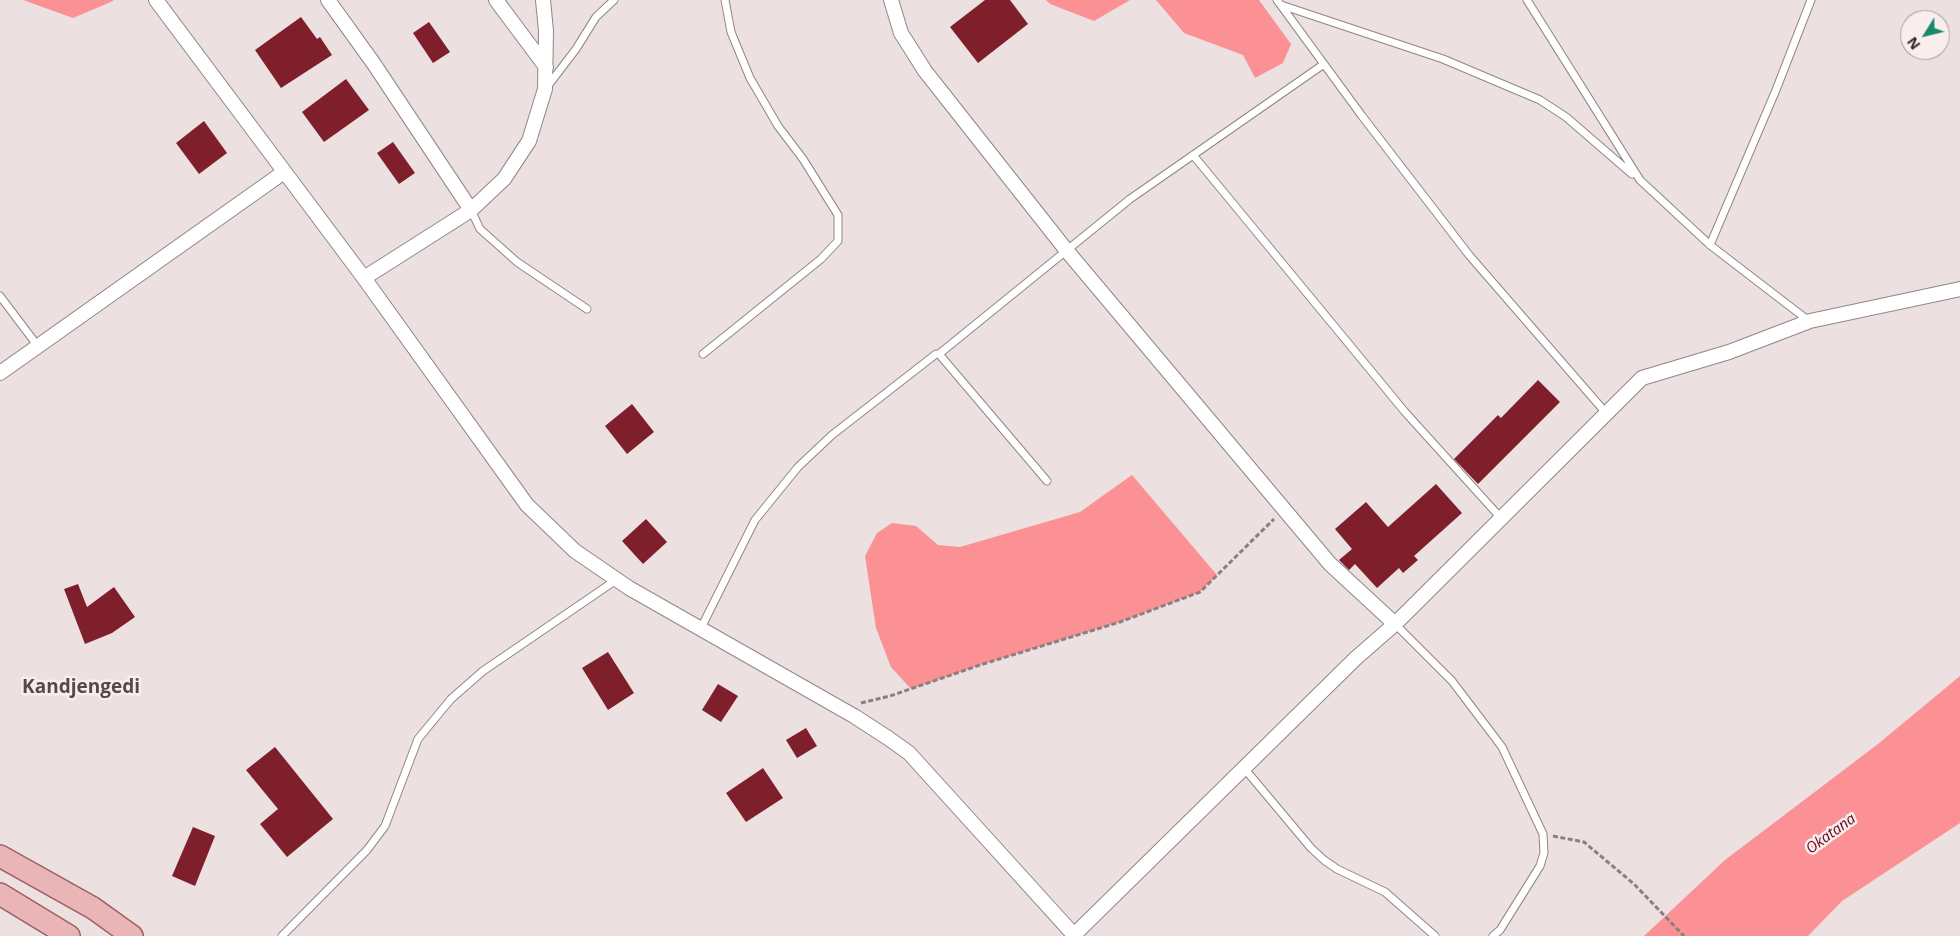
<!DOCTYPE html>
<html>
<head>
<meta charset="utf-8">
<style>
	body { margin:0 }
	#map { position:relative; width:1960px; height:936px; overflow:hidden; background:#ece0e0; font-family:"Open Sans",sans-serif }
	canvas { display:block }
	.north { position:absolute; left:1900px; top:10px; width:50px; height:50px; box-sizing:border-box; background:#f9eded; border:1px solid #a59c9c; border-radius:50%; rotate:234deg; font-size:14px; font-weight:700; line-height:20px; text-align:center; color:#272222 }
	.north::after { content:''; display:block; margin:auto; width:18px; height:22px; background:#198b6b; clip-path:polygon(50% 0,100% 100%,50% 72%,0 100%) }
</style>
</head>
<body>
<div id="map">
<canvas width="1960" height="936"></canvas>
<div class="north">N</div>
</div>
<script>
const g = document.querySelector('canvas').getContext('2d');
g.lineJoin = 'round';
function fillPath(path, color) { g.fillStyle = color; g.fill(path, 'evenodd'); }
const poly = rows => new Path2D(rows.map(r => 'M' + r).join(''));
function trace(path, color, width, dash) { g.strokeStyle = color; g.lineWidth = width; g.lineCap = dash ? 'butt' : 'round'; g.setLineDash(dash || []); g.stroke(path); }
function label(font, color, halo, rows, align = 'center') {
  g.font = font + ' "Open Sans",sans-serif'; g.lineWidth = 5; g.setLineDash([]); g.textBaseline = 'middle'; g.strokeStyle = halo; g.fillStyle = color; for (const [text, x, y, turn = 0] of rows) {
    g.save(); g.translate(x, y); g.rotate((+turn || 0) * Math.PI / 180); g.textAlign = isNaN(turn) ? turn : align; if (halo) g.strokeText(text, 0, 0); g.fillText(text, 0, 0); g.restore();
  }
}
fillPath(poly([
	[23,0,113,0,113,1,73,18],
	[1046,0,1130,0,1094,21,1050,4],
	[1156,0,1259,0,1291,44,1283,63,1255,78,1243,55,1184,33],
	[1132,475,1217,575,1200,592,1120,622,983,664,911,689,891,667,876,628,865,556,877,533,892,523,916,526,938,545,960,547,1080,512],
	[1960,676,1960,823,1842,901,1808,936,1644,936,1725,860,1878,744]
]), '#fb9194');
fillPath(poly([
	[985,0,1010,0,1028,24,978,63,950,27],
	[301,17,317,39,320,37,332,55,281,88,255,50],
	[429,22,450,52,433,63,413,33],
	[346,79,369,110,324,142,302,112],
	[204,121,227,153,199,174,176,143],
	[393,142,415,173,399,184,377,153],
	[1538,380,1560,402,1478,484,1454,459,1498,415,1501,418],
	[632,404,654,432,627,454,605,426],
	[1436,484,1462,513,1414,556,1418,560,1403,573,1399,568,1377,588,1355,564,1349,570,1339,560,1352,549,1335,529,1366,502,1388,527],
	[646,519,667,542,643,564,622,541],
	[78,584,87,607,114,587,135,617,112,633,85,644,64,589],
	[608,652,634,693,608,710,582,668],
	[718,684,738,696,721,722,702,710],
	[806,728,817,746,797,758,786,740],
	[275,747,333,819,287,857,260,824,278,809,246,770],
	[763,768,783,798,746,822,726,793],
	[193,827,215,836,195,886,172,876]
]), '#7e1f2b');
const lane = poly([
	[1277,0,1362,116,1469,255,1606,413],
	[1527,0,1640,180,1710,245,1809,321],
	[1281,5,1443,59,1540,100,1566,117,1632,174],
	[547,87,576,49,596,17,614,0],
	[1193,155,1405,412,1500,517],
	[471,210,480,229,517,262,587,309],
	[1710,245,1776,90,1811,0],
	[0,296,37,345],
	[703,354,821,259,838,241,838,215,803,159,778,126,750,78,731,32,725,0],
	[939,354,1047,481],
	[1395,624,1452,681,1502,747,1543,834,1544,853,1540,866,1500,930,1493,936],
	[700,630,755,520,798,467,832,435,936,354,939,354,1130,199,1324,64],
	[1244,768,1311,848,1324,860,1337,869,1385,892,1435,936],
	[282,936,367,850,385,826,418,739,451,699,483,671,616,580]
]);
const street = poly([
	[156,0,364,278,527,505,575,551,629,588,854,716,888,738,909,753,1074,935],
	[328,0,374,64,471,210],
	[496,0,546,67],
	[891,0,901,33,925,71,1067,251,1330,564,1395,624],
	[364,278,471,210,504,179,529,141,545,89,546,31,543,0],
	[0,373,284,172],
	[1073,936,1356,658,1395,624,1642,378,1729,352,1810,321,1960,289]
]);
const primary = poly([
	[0,856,93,908,132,936],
	[0,894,69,936]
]);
trace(lane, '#918686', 9);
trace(street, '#918686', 16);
trace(primary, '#9b6162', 24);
trace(poly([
	[861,703,890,696,983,664,1120,622,1200,592,1274,519],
	[1553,836,1584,842,1634,884,1684,936]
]), '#898181', 3, [5, 2.5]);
trace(lane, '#fff', 7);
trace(street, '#fff', 14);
trace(primary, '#e9b5b6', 21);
label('italic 15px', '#69081c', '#f9eded', [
	["Okatana",1831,834,-36]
]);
label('bold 19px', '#544a4a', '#f9eded', [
	["Kandjengedi",81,688]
]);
</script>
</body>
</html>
